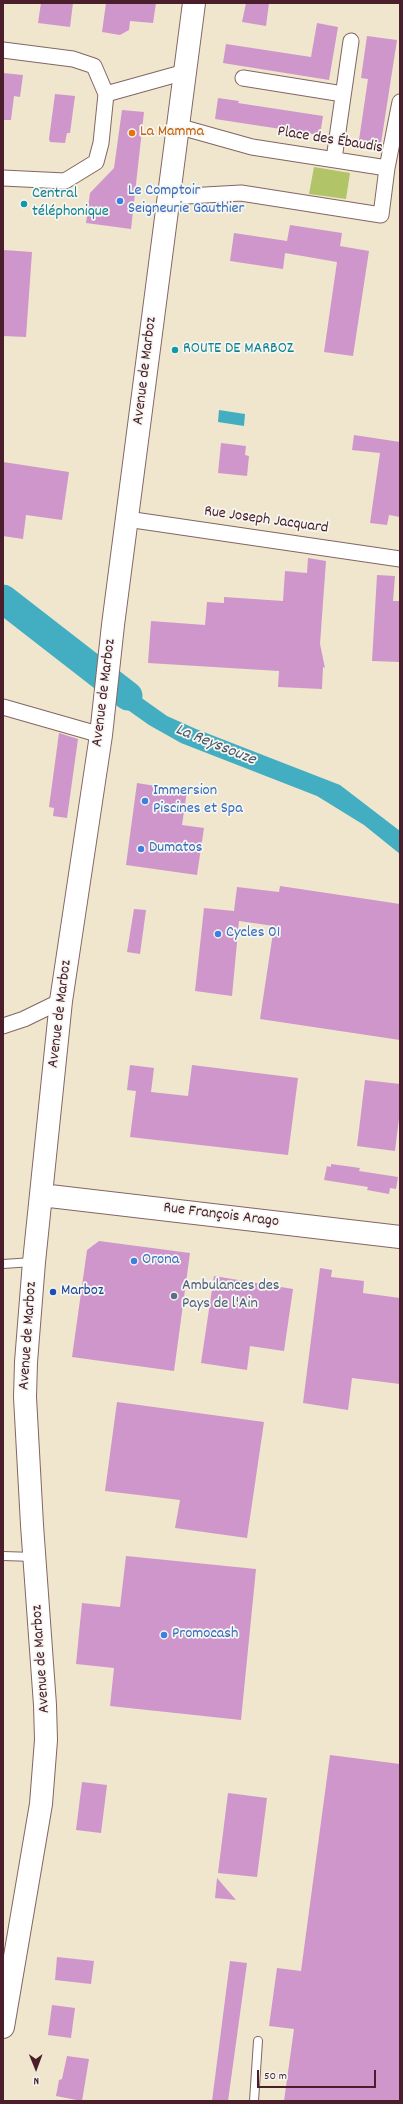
<!DOCTYPE html>
<html>
<head>
<meta charset="utf-8">
<style>
	body { margin:0 }
	#map { position:relative; width:403px; height:2104px; overflow:hidden; background:#efe6cd; font-family:Dekko,sans-serif }
	canvas { display:block }
	.frame { position:absolute; inset:0; border:4px solid #4a1f2b; pointer-events:none }
	.north { position:absolute; left:16px; top:2048px; width:40px; height:40px; -webkit-text-stroke:3px #f6f6f2; paint-order:stroke; rotate:179deg; font-size:11px; font-weight:700; line-height:16px; text-align:center; color:#4a1f2b }
	.north::after { content:''; display:block; margin:auto; width:14px; height:18px; background:#4a1f2b; clip-path:polygon(50% 0,100% 100%,50% 72%,0 100%) }
	.scale { position:absolute; left:257px; top:2070px; width:119px; height:18px; box-sizing:border-box; border:2px solid #4a1f2b; border-top:0; padding-left:5px; font-size:12px; line-height:14px; white-space:nowrap; color:#4a1f2b; -webkit-text-stroke:3px #f6f6f2; paint-order:stroke }
</style>
</head>
<body>
<div id="map">
<canvas width="403" height="2104"></canvas>
<div class="frame"></div>
<div class="north">N</div>
<div class="scale">50 m</div>
</div>
<script>
const g = document.querySelector('canvas').getContext('2d');
g.lineJoin = 'round';
function fillPath(path, color) { g.fillStyle = color; g.fill(path, 'evenodd'); }
const poly = rows => new Path2D(rows.map(r => 'M' + r).join(''));
function trace(path, color, width, dash) { g.strokeStyle = color; g.lineWidth = width; g.lineCap = dash ? 'butt' : 'round'; g.setLineDash(dash || []); g.stroke(path); }
function label(font, color, halo, rows, align = 'center') {
  g.font = font + ' Dekko,sans-serif'; g.lineWidth = 3.5; g.setLineDash([]); g.textBaseline = 'middle'; g.strokeStyle = halo; g.fillStyle = color; for (const [text, x, y, turn = 0] of rows) {
    g.save(); g.translate(x, y); g.rotate((+turn || 0) * Math.PI / 180); g.textAlign = isNaN(turn) ? turn : align; if (halo) g.strokeText(text, 0, 0); g.fillText(text, 0, 0); g.restore();
  }
}
fillPath(poly([
	[314,167,350,173,346,199,309,194]
]), '#b1c468');
fillPath(poly([
	[219,410,245,414,244,426,218,422],
	[3,589,91,661,89,677,3,608],
	[112,677,167,716,196,729,340,785,400,831,400,854,364,825,317,796,181,743,149,725,111,698]
]), '#43aec1');
trace(poly([
	[3,599,128,696]
]), '#43aec1', 29);
fillPath(poly([
	[41,3,73,3,70,27,38,23],
	[106,3,156,3,153,23,130,21,129,30,120,35,102,32],
	[246,3,269,3,266,26,242,22],
	[317,23,338,27,329,80,223,63,226,44,311,57],
	[367,36,397,40,381,143,359,140,368,79,361,78],
	[3,73,23,75,20,97,14,96,11,120,3,120],
	[55,94,75,96,70,133,67,133,65,143,50,142,49,139],
	[218,98,239,101,238,103,323,116,320,135,215,119],
	[122,110,144,112,131,229,86,223,90,193,114,168],
	[290,225,342,233,340,246,369,251,353,356,324,352,337,262,285,253,283,269,230,261,234,233,287,241],
	[4,250,32,252,26,337,3,336],
	[354,435,400,442,400,517,389,515,387,525,370,523,380,453,352,450],
	[221,443,246,446,245,455,249,456,247,476,218,473],
	[3,462,69,472,62,520,26,515,23,539,3,536],
	[308,558,326,561,320,644,325,668,323,667,322,689,278,687,279,671,148,663,151,621,205,625,207,602,224,603,224,597,283,601,285,571,307,573],
	[377,575,395,576,393,601,400,601,400,662,372,661],
	[59,733,78,739,67,818,53,816,54,808,49,807],
	[137,783,187,791,182,825,204,828,197,875,126,865],
	[280,886,400,904,400,1040,260,1019,274,926,239,921,232,996,195,991,204,908,234,911,237,887,279,892],
	[134,909,146,910,140,954,127,952],
	[130,1065,154,1068,151,1092,188,1096,192,1065,298,1078,288,1155,130,1137,136,1091,127,1090],
	[365,1080,400,1084,400,1110,395,1151,357,1146],
	[331,1164,360,1168,359,1171,398,1177,396,1189,390,1188,389,1194,367,1190,368,1187,324,1180,327,1166,331,1167],
	[99,1241,190,1253,174,1371,72,1357,87,1250],
	[320,1268,332,1270,331,1277,364,1281,363,1293,400,1298,400,1384,352,1378,348,1410,303,1403],
	[214,1276,293,1289,284,1351,250,1346,247,1370,201,1363],
	[117,1402,264,1422,247,1538,175,1528,180,1500,105,1491],
	[126,1556,256,1569,241,1720,110,1706,114,1668,76,1664,82,1603,120,1607],
	[330,1755,400,1764,400,2101,284,2101,294,2029,269,2026,277,1968,301,1971],
	[82,1782,107,1785,101,1833,76,1830],
	[228,1793,267,1798,257,1877,218,1873],
	[217,1878,236,1900,215,1898],
	[57,1957,94,1961,91,1984,55,1980],
	[230,1961,247,1963,228,2101,212,2101],
	[52,2005,75,2008,71,2038,48,2035],
	[67,2056,89,2059,82,2101,56,2096,59,2080,62,2079]
]), '#cf96cc');
const lane = poly([
	[222,207,224,194],
	[3,1264,33,1262],
	[3,1556,34,1557],
	[254,2101,258,2041]
]);
const street = poly([
	[3,50,73,59,94,66,106,94,185,72],
	[243,78,343,94],
	[334,159,351,41],
	[387,168,400,102],
	[3,178,65,181,96,162,101,143,106,94],
	[169,197,241,193,381,215,387,168,252,147,177,126],
	[127,519,400,559],
	[3,707,101,735],
	[3,1026,24,1019,61,1001]
]);
const secondary = poly([
	[41,1195,400,1237],
	[3,2027,41,1804,46,1740,45,1705,32,1525,25,1397,26,1362,34,1262,61,1001,101,735,113,625,194,3]
]);
trace(lane, '#846564', 10);
trace(street, '#846564', 17);
trace(secondary, '#846564', 24);
trace(lane, '#fff', 8);
trace(street, '#fff', 15);
trace(secondary, '#fff', 22);
for (const [x, y, r, color] of [
	[132,133,4,"#e8710a"],
	[120,201,4,"#3f7fe0"],
	[24,204,4,"#0f9aa8"],
	[175,350,4,"#0f9aa8"],
	[145,801,4,"#3f7fe0"],
	[141,849,4,"#3f7fe0"],
	[218,934,4,"#3f7fe0"],
	[134,1261,4,"#3f7fe0"],
	[53,1292,4,"#1a4fb4"],
	[174,1296,4,"#5c6f8a"],
	[164,1635,4,"#3f7fe0"]
]) { const dot = new Path2D(); dot.arc(x, y, r, 0, 2 * Math.PI); g.fillStyle = color; g.fill(dot); trace(dot, '#f6f6f2', 1.5); }
label('16px', '#c56008', '#f6f6f2', [
	["La Mamma",140,133]
], 'left');
label('16px', '#4a1f2b', '#f6f6f2', [
	["Place des Ébaudis",330,141,9],
	["Avenue de Marboz",146,371,-83],
	["Rue Joseph Jacquard",266,521,8],
	["Avenue de Marboz",105,693,-83],
	["Avenue de Marboz",61,1014,-83],
	["Rue François Arago",221,1216,7],
	["Avenue de Marboz",29,1336,-86],
	["Avenue de Marboz",42,1659,-94]
]);
label('16px', '#366cbe', '#f6f6f2', [
	["Le Comptoir",128,192],
	["Seigneurie Gauthier",128,210],
	["Immersion",153,792],
	["Piscines et Spa",153,810],
	["Dumatos",149,849],
	["Cycles 01",226,934],
	["Orona",142,1261],
	["Promocash",172,1635]
], 'left');
label('16px', '#0d838f', '#f6f6f2', [
	["Central",32,195],
	["téléphonique",32,213],
	["ROUTE DE MARBOZ",183,350]
], 'left');
label('16px', '#4e5e75', '#f6f6f2', [
	["Ambulances des",182,1287],
	["Pays de l'Ain",182,1305]
], 'left');
label('16px', '#164399', '#f6f6f2', [
	["Marboz",61,1292]
], 'left');
label('italic 17px', '#475867', '#f6f6f2', [
	["La Reyssouze",215,746,22]
]);
</script>
</body>
</html>
